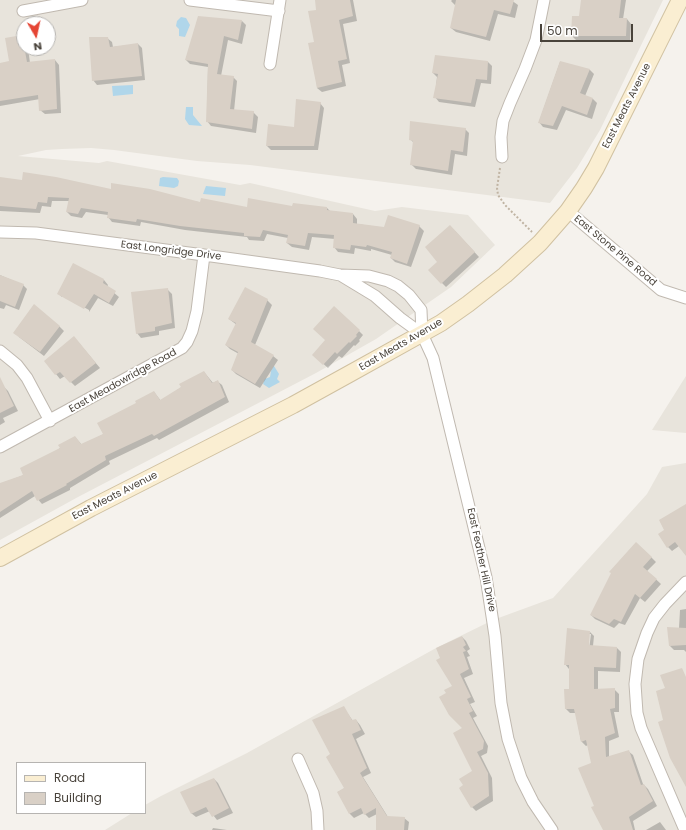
<!DOCTYPE html>
<html>
<head>
<meta charset="utf-8">
<style>
	body { margin:0 }
	#map { position:relative; width:686px; height:830px; overflow:hidden; background:#f5f2ed; font-family:Poppins,sans-serif }
	canvas { display:block }
	.legend { position:absolute; left:16px; top:762px; width:130px; height:52px; box-sizing:border-box; background:#fff; border:1px solid #b6b4b1; margin:0; padding:5px 7px; list-style:none; font-size:12px; color:#49433b }
	.legend li { display:flex; align-items:center; gap:8px; height:20px }
	.legend b { width:20px; border:1px solid #b6b4b1 }
	.north { position:absolute; left:16px; top:16px; width:40px; height:40px; box-sizing:border-box; background:#fff; border:1px solid #b6b4b1; border-radius:50%; rotate:171deg; font-size:11px; font-weight:700; line-height:16px; text-align:center; color:#49433b }
	.north::after { content:''; display:block; margin:auto; width:14px; height:18px; background:#e54534; clip-path:polygon(50% 0,100% 100%,50% 72%,0 100%) }
	.scale { position:absolute; left:540px; top:24px; width:93px; height:18px; box-sizing:border-box; border:2px solid #49433b; border-top:0; padding-left:5px; font-size:12px; line-height:14px; white-space:nowrap; color:#49433b; -webkit-text-stroke:3px #fff; paint-order:stroke }
</style>
</head>
<body>
<div id="map">
<canvas width="686" height="830"></canvas>
<ul class="legend">
<li><b style="height:5px;background:#faeed2"></b>Road</li>
<li><b style="height:11px;background:#d9d0c6"></b>Building</li>
</ul>
<div class="north">N</div>
<div class="scale">50 m</div>
</div>
<script>
const g = document.querySelector('canvas').getContext('2d');
g.lineJoin = 'round';
function fillPath(path, color) { g.fillStyle = color; g.fill(path, 'evenodd'); }
const poly = rows => new Path2D(rows.map(r => 'M' + r).join(''));
function trace(path, color, width, dash) { g.strokeStyle = color; g.lineWidth = width; g.lineCap = dash ? 'butt' : 'round'; g.setLineDash(dash || []); g.stroke(path); }
function label(font, color, halo, rows, align = 'center') {
  g.font = font + ' Poppins,sans-serif'; g.lineWidth = 4; g.setLineDash([]); g.textBaseline = 'middle'; g.strokeStyle = halo; g.fillStyle = color; for (const [text, x, y, turn = 0] of rows) {
    g.save(); g.translate(x, y); g.rotate((+turn || 0) * Math.PI / 180); g.textAlign = isNaN(turn) ? turn : align; if (halo) g.strokeText(text, 0, 0); g.fillText(text, 0, 0); g.restore();
  }
}
fillPath(poly([
	[0,0,663,0,600,130,577,168,550,203,250,165,197,161,114,150,91,148,62,149,46,150,18,156,99,163,107,161,240,185,250,183,375,211,402,207,468,215,495,245,451,287,376,339,316,373,78,497,0,540],
	[24,24,48,24,48,48,24,48],
	[686,376,686,433,652,430],
	[686,463,686,830,105,830,132,813,145,813,145,805,161,796,247,753,436,648,493,620,553,598,647,494,662,467]
]), '#e8e4dc');
fillPath(poly([
	[181,17,186,18,190,25,185,37,179,36,179,29,176,26,177,21],
	[133,85,133,94,113,96,112,86],
	[186,107,193,107,193,115,202,126,189,125,185,119],
	[163,177,177,178,179,181,178,186,174,188,159,186,160,178],
	[206,186,226,188,225,196,203,194],
	[274,366,279,374,277,379,280,382,269,388,263,384,265,379,270,377,271,371]
]), '#b0d6ea');
fillPath(poly([
	[316,0,353,0,357,21,343,24,350,63,342,65,346,86,322,92,317,88,315,43,317,11],
	[452,0,511,0,518,5,515,18,498,14,490,41,456,32,451,28,456,6,451,1],
	[582,0,626,0,623,19,627,19,631,24,630,40,576,40,572,36,580,17],
	[242,21,246,25,242,44,228,40,221,76,233,77,237,81,234,111,253,112,258,117,256,133,211,126,207,121,208,67,190,64,186,60],
	[22,36,24,38,24,48,28,48,30,63,55,60,59,65,61,113,45,114,40,110,40,99,0,106,0,64,11,62],
	[107,38,112,42,113,47,138,44,142,48,145,80,97,85,93,80],
	[488,62,492,66,491,84,481,83,475,107,439,102,435,97,437,77,433,73],
	[560,62,590,70,594,74,585,96,593,99,597,103,592,119,566,110,557,130,543,127,539,122],
	[320,103,324,108,318,150,271,150,267,146,295,128],
	[465,129,469,133,467,156,455,154,452,175,416,169,411,164,414,143,410,139],
	[0,178,248,208,293,207,293,204,327,208,330,211,353,214,357,219,357,224,385,228,419,226,424,231,411,267,395,262,391,258,392,255,371,249,371,251,355,248,354,254,338,252,334,247,335,239,312,237,309,250,292,247,287,243,288,238,267,234,264,241,249,240,247,237,185,230,141,222,140,226,112,222,108,217,108,215,86,212,82,218,71,216,67,212,69,201,52,201,51,207,42,206,40,213,0,211],
	[455,231,479,257,446,287,429,270,439,263],
	[0,275,23,285,27,289,19,310,6,305,4,309,0,308],
	[104,280,108,285,107,287,119,297,113,306,98,298,89,312,89,310,62,295,62,297,59,294],
	[167,289,172,294,175,328,159,331,159,335,141,338,137,333],
	[267,300,272,305,255,345,273,356,278,360,260,388,236,374,232,370,239,354,230,349,226,345,237,325,229,319],
	[59,326,64,331,44,356,19,337],
	[359,331,363,335,359,340,360,341,355,346,354,345,342,358,339,356,328,368,318,359],
	[78,342,100,368,75,386,65,376,60,379,56,374],
	[204,372,213,383,217,381,222,385,229,402,159,440,157,438,109,461,110,464,70,488,70,490,42,504,35,496,0,518,0,484,24,475,75,437,82,445,104,434,137,403,154,392,161,401],
	[4,387,8,391,18,411,3,418,5,422,0,425,0,388],
	[686,505,686,555,679,546,672,551,668,547,666,530],
	[651,557,656,562,647,571,661,584,645,602,640,598,625,625,619,623,614,628,595,619,591,615,612,573],
	[686,609,686,652,684,650,674,650,670,646,679,628,680,610],
	[590,632,594,636,593,646,617,648,621,652,620,672,598,671,598,690,614,689,619,694,619,712,614,712,619,737,609,741,609,757,628,751,633,755,643,784,648,789,657,806,633,821,635,830,604,830,596,806,592,764,588,745,586,746,581,741,576,713,570,713,566,709,570,690,569,669,565,664],
	[589,634,591,634,589,650],
	[462,637,466,641,470,649,467,651,470,656,467,657,473,674,464,678,475,702,470,704,477,716,473,718,488,746,487,753,481,756,492,778,493,801,476,811,472,807,473,772,463,729,447,694,453,686,441,658],
	[343,707,353,721,356,720,360,725,365,734,356,739,371,773,363,777,388,817,404,818,409,822,408,830,377,830,377,814,369,818,364,813,354,818,350,814,338,792,345,788,331,755],
	[214,779,218,783,233,813,217,820,210,811,196,817,191,813],
	[660,822,666,830,646,830],
	[213,828,227,830,212,830]
]), '#0003');
fillPath(poly([
	[315,0,350,0,353,16,339,20,347,59,338,61,342,82,317,88,308,43,314,42,308,11,316,10],
	[456,0,514,0,510,14,494,10,486,37,450,28],
	[581,0,621,0,619,18,627,18,626,36,571,36,572,16,579,16],
	[198,16,242,20,238,40,224,36,217,74,234,76,230,109,254,111,252,129,206,122,208,64,185,60],
	[22,35,27,62,55,59,57,109,39,111,38,95,0,101,0,63,9,61,5,38],
	[89,37,108,37,110,47,138,43,142,76,92,81],
	[435,55,488,61,487,80,476,79,471,103,433,98,438,74,432,73],
	[560,61,590,69,580,93,593,98,587,115,562,106,553,126,538,123],
	[296,99,321,102,314,146,266,146,268,124,294,127],
	[410,121,466,128,463,152,451,150,448,171,410,165,413,141,409,140],
	[23,172,56,177,111,189,111,183,150,189,200,202,201,198,247,207,248,198,292,206,293,203,327,207,327,210,353,213,353,223,384,227,388,215,420,225,407,264,390,258,392,252,367,245,366,247,351,245,350,250,333,248,334,235,308,233,305,246,286,243,288,235,263,230,260,237,244,236,244,233,180,226,137,219,136,222,107,218,108,212,81,208,78,214,66,212,69,198,48,197,47,203,38,202,36,209,0,206,0,177,22,180],
	[450,225,475,252,441,284,428,270,437,262,425,247],
	[73,263,104,279,103,283,116,291,109,303,94,294,84,309,57,294],
	[0,275,24,284,15,307,0,301],
	[245,287,268,299,251,342,274,355,255,384,231,370,238,352,225,345,236,323,228,319],
	[168,288,172,323,155,327,155,331,136,334,131,292],
	[34,304,60,326,40,352,13,333],
	[334,306,360,330,356,335,357,336,350,343,349,342,337,354,335,352,323,365,312,355,325,340,313,329],
	[74,336,96,363,70,383,60,372,55,375,44,361],
	[204,371,212,383,218,380,225,397,154,436,152,434,105,456,106,460,66,484,67,485,37,501,32,491,0,512,0,483,23,475,20,468,60,448,58,445,75,436,81,444,103,434,97,423,136,403,135,401,154,391,160,400,181,387,179,384],
	[0,377,14,406,0,413],
	[686,504,686,556,675,542,667,548,658,534,664,530,659,520],
	[636,542,652,557,643,567,657,579,640,598,635,594,621,622,614,619,609,624,590,615,611,573,609,572],
	[667,627,686,628,686,645,669,646],
	[567,628,590,631,589,645,617,647,616,668,594,667,594,689,615,688,615,708,610,709,615,733,605,737,606,757,629,750,641,785,644,784,653,801,629,817,633,830,603,830,591,807,594,806,578,768,591,763,586,740,581,742,574,709,565,709,564,689,569,689,569,665,564,665],
	[462,636,466,645,463,647,466,651,463,652,469,669,460,674,471,697,467,699,473,711,469,713,484,741,483,749,477,752,488,773,489,796,471,808,459,788,463,785,459,779,472,771,453,733,462,728,449,715,439,697,446,693,444,690,452,686,436,660,440,658,436,648],
	[682,668,686,677,686,787,670,758,658,722,663,720,656,691,665,688,660,675],
	[344,706,352,720,356,719,361,730,352,734,367,768,360,773,387,816,405,817,404,830,376,830,376,808,364,815,361,808,349,814,337,792,344,788,326,757,330,754,312,720],
	[214,778,229,808,212,817,206,807,191,814,180,792]
]), '#d9d0c6');
const street = poly([
	[190,0,279,11],
	[23,11,82,0],
	[270,64,280,0],
	[502,157,501,137,503,121,510,103,525,69,536,40,544,0],
	[568,211,661,290,686,298],
	[0,232,36,233,204,255,320,271,340,275,369,276,388,281,398,286,409,295,421,310,422,334,433,358,486,577,495,636,501,703,508,739,521,778,533,802,552,830],
	[342,276,375,296,400,318,422,334],
	[0,351,17,365,27,378,50,421],
	[0,447,182,348,187,342,192,331,197,311,204,255],
	[298,759,313,793,317,811,318,830],
	[685,830,641,728,637,713,635,684,638,659,647,633,654,618,665,604,686,582]
]);
const secondary = poly([
	[0,558,91,508,293,405,351,373,441,323,468,304,505,275,540,243,568,211,584,188,596,168,680,0]
]);
trace(street, '#c0b9b0', 13);
trace(secondary, '#d0c1a1', 18);
trace(poly([
	[500,168,497,188,498,195,505,205,532,232]
]), '#c0b4a3', 2, [2, 2]);
trace(street, '#fff', 11);
trace(secondary, '#faeed2', 16);
label('10px', '#49433b', '#fff', [
	["East Meats Avenue",627,106,-63],
	["East Longridge Drive",171,251,7],
	["East Stone Pine Road",615,251,40],
	["East Meats Avenue",401,345,-30],
	["East Meadowridge Road",123,381,-29],
	["East Meats Avenue",115,496,-27],
	["East Feather Hill Drive",481,560,78]
]);
</script>
</body>
</html>
